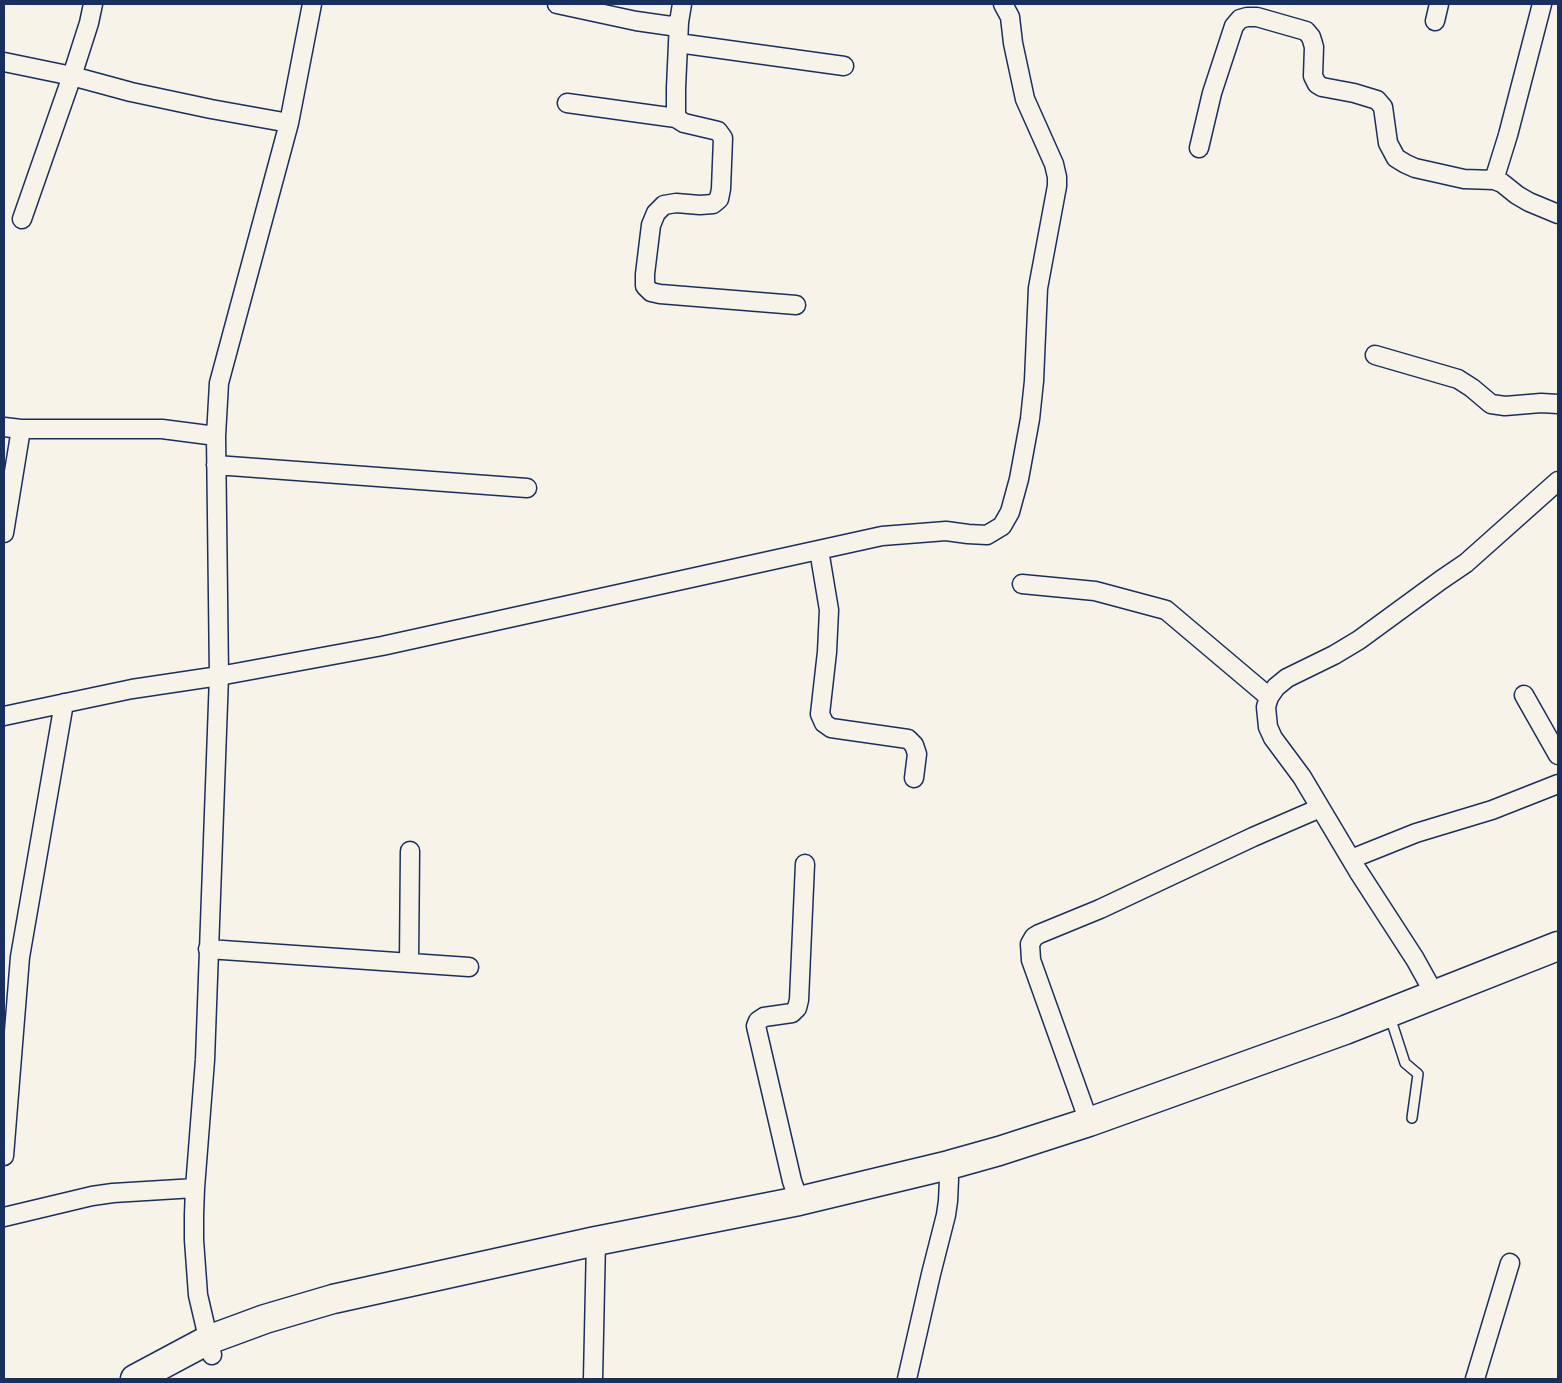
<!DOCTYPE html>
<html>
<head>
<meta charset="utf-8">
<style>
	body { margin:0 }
	#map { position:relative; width:1562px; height:1383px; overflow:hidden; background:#f7f3e8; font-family:Sriracha,sans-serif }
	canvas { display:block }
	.frame { position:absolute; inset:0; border:5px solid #1b2f5e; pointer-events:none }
</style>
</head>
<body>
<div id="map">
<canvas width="1562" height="1383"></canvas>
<div class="frame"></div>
</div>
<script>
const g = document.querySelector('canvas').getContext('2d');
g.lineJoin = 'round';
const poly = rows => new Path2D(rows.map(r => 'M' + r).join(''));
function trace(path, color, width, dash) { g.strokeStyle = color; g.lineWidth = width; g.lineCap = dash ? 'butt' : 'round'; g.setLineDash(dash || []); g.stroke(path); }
const lane = poly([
	[1393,1026,1405,1063,1418,1074,1412,1118]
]);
const street = poly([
	[557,4,636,21,671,26,679,22,682,4],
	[1435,21,1439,4],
	[679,22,676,88,676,118,684,123,718,131,723,138,721,189,719,199,713,204,700,205,676,203,664,205,656,213,651,225,645,274,645,286,651,292,660,294,796,305],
	[678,43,844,66],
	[4,62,72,76,131,92,211,109,289,123],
	[567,103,676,118],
	[1199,148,1212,93,1234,26,1240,19,1247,17,1257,17,1306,31,1311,37,1314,47,1313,76,1317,84,1322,87,1354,93,1377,100,1383,107,1388,143,1396,158,1406,164,1415,168,1464,179,1494,180,1502,183,1517,195,1529,202,1558,214],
	[1494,180,1508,135,1542,4],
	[22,219,72,76,89,23,93,4],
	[1375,355,1458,379,1472,388,1491,404,1505,406,1541,403,1558,404],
	[4,427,21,429,162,429,216,436],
	[216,465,527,488],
	[4,533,21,429],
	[819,550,829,610,827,652,820,714,824,723,831,728,908,739,914,745,917,754,914,778],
	[1022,584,1095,591,1166,610,1269,697],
	[1524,695,1558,755],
	[4,716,132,689,219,676,382,646,882,536,946,531,968,534,987,535,1002,526,1010,512,1019,479,1030,419,1034,381,1038,288,1057,186,1057,177,1054,164,1025,99,1013,43,1010,17,1003,4],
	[1351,859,1416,833,1492,810,1558,784],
	[208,949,469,967],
	[409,963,410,851],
	[1435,995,1415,959,1358,871,1302,777,1273,738,1268,727,1266,707,1269,697,1276,687,1287,678,1334,655,1359,640,1441,580,1466,563,1558,481],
	[1089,1122,1031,960,1030,944,1034,937,1039,934,1100,909,1253,837,1320,808],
	[4,1156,20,957,64,703],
	[799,1201,792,1181,756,1026,758,1021,764,1017,792,1013,797,1008,799,1000,805,864],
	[4,1217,92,1196,113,1193,195,1188],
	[212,1355,198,1295,194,1240,194,1215,195,1188,205,1060,219,676,216,436,219,383,289,123,312,4],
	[593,1379,596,1241],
	[907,1379,931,1274,946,1215,948,1201,949,1179],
	[1475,1379,1510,1263]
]);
const highway = poly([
	[135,1379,208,1340,265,1319,333,1299,596,1241,799,1201,949,1165,999,1151,1089,1122,1345,1030,1558,946]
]);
trace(lane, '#1b2f5e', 12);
trace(street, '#1b2f5e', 21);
trace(highway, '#1b2f5e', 31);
trace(lane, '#f7f3e8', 9);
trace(street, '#f7f3e8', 18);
trace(highway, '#f7f3e8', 28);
</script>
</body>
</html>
